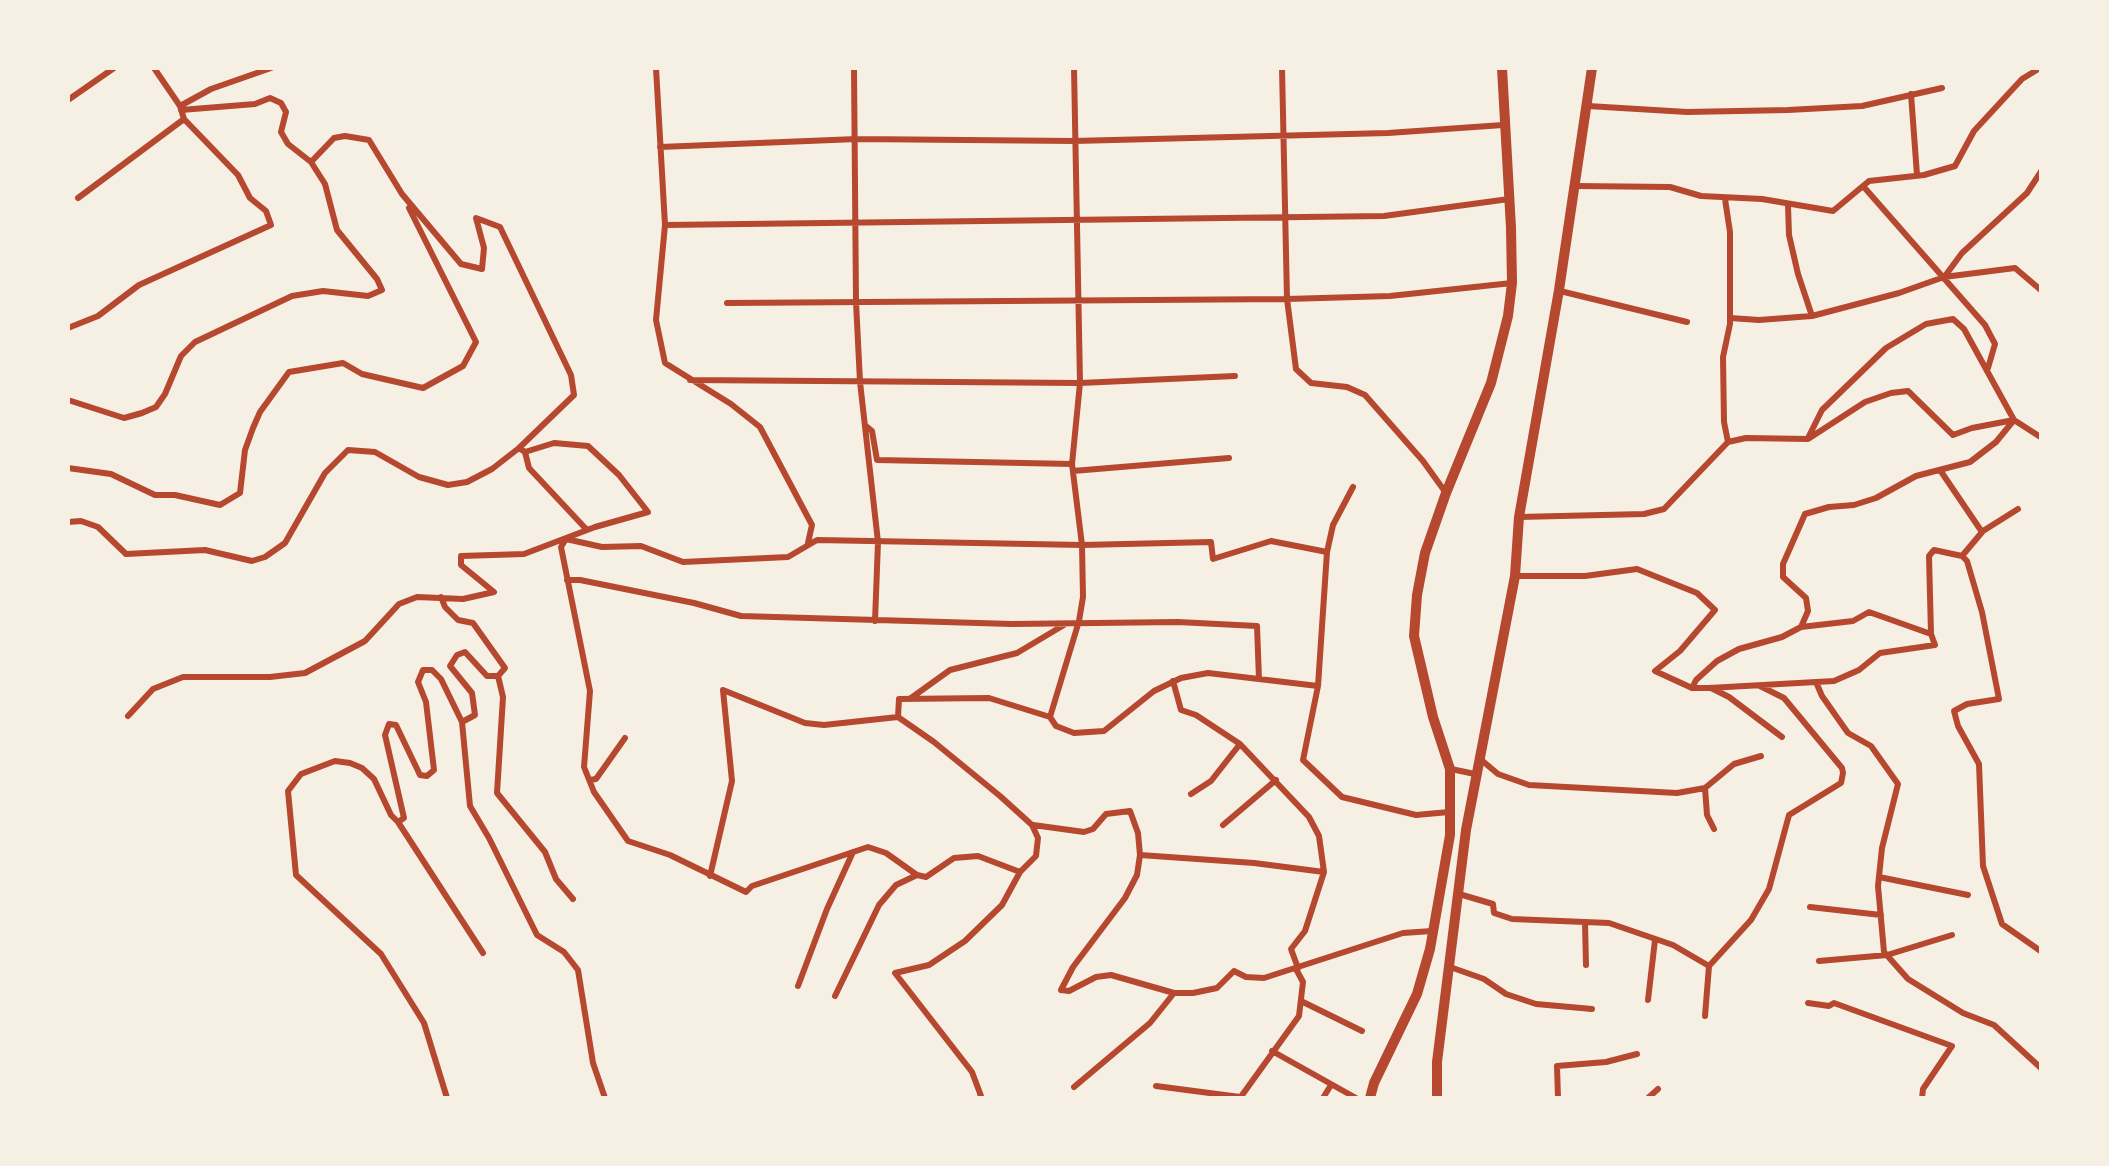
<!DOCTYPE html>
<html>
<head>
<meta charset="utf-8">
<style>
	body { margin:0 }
	#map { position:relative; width:2109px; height:1166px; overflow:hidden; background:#f6efe4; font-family:Raleway,sans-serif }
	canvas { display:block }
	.frame { position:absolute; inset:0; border:70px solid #f6efe4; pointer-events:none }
</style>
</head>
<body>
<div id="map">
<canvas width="2109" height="1166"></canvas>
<div class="frame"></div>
</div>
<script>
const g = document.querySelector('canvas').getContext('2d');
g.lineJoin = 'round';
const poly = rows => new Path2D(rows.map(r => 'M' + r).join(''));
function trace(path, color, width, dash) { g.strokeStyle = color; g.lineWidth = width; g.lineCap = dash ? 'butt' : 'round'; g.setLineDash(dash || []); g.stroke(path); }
trace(poly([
	[656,68,665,225,656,320,665,363,731,404,760,427,812,525,808,543],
	[854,68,856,302,860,382,878,542,875,621],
	[1282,68,1287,299,1296,369,1311,383,1347,387,1365,395,1423,461,1446,493],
	[1911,94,1917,175],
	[68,100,114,68],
	[180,106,211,89,271,68],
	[1588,106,1687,112,1788,110,1862,106,1942,88],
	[660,147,857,139,1074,141,1388,133,1503,125],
	[1575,186,1670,187,1701,196,1762,199,1833,211,1869,181,1924,175,1955,166,1974,131,2022,79,2040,68],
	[1863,186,1985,325,1995,344,1988,368],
	[78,198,184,119,180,106,154,68],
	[1725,199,1730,232,1730,324,1723,357,1724,422,1728,442],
	[1788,205,1789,235,1798,274,1812,316],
	[665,225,1384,216,1509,199],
	[1945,276,1962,253,2027,193,2042,170],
	[1560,291,1687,322],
	[727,303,1287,299,1390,296,1512,283],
	[1730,318,1759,320,1812,316,1899,293,1944,277,2015,268,2042,291],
	[68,328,98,316,139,285,271,225,266,211,250,198,238,175,184,119],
	[690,380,1080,383,1235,376],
	[68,400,124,418,142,413,156,407,165,394,181,356,195,342,292,296,323,291,368,296,382,290,377,279,337,230,325,184,311,162],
	[866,426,872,431,877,460,1072,464],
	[1808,438,1822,410,1886,348,1926,324,1953,319,1964,329,2014,420,2042,438],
	[525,452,529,468,587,530],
	[68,468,111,474,155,495,175,495,220,505,240,493,245,450,253,428,260,412,289,372,343,363,362,374,423,388,463,366,476,342,409,208],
	[1940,470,1982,532],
	[1073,471,1229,458],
	[1353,487,1333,525,1327,552,1318,686,1303,760,1342,797,1416,815,1449,812],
	[1519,517,1644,514,1664,509,1728,442,1746,438,1808,439,1865,402,1891,393,1908,391,1953,435,1972,428,2014,420],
	[68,522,81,521,98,527,126,554,205,550,252,561,265,557,285,543,325,473,348,450,375,452,419,477,448,485,467,482,492,469,519,448],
	[1962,556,1983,531,2018,509],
	[1515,576,1585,576,1637,569,1697,593,1715,610,1680,651,1655,671,1692,688,1709,688,1834,681,1859,670,1880,653,1935,645,1931,634,1929,556,1934,550,1962,556,1967,561,1982,612,1999,699,1967,704,1954,711,1958,726,1979,764,1983,866,2002,924,2042,952],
	[567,580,580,580,694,603,741,616,1012,624,1178,622,1257,626,1259,679],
	[441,597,445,607,458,620,473,623,505,668,498,676,487,676,465,652,457,655,450,666,472,693,475,715,462,722,441,679,432,670,423,670,418,682,426,702,434,770,427,776,420,775,396,725,389,724,385,735,404,818,398,822,391,815,374,779,362,768,350,763,335,761,301,774,288,791,296,875,381,954,424,1023,447,1098],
	[1801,627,1853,621,1869,612,1931,634],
	[498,676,503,697,497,793,545,852,556,879,573,899],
	[1173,681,1181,710,1196,715,1240,744,1309,817,1319,836,1324,872,1305,931,1291,949,1298,968],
	[1816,682,1822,696,1848,733,1871,746,1898,784,1882,848,1878,886,1884,952,1908,979,1963,1013,1994,1025,2042,1069],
	[1692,688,1696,680,1717,661,1739,649,1782,637,1801,627,1808,611,1806,598,1783,577,1783,564,1805,514,1829,507,1854,505,1876,498,1916,476,1970,462,1996,442,2014,420],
	[1711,688,1729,697,1782,737],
	[911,698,950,670,1017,653,1064,625],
	[128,716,153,689,183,677,270,677,305,673,365,641,399,604,417,597,463,599,494,592,461,565,461,556,524,554,595,527,648,512,619,475,588,446,554,443,525,452,519,448,574,395,571,375,500,227,476,218,484,248,482,269,461,264,402,194,369,140,345,136,334,138,311,162,288,144,281,132,286,112,281,103,270,98,255,104,181,110],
	[1050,717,1079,621,1083,597,1082,545,1072,464,1080,383,1074,68],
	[462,722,470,806,489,838,537,935,564,952,578,970,593,1063,605,1098],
	[1479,758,1498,774,1529,785,1677,793,1705,788,1734,764,1761,756],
	[1451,769,1475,774],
	[590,780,596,779,625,738],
	[1705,788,1707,815,1714,829],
	[1191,794,1211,781,1240,744],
	[398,822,483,953],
	[1033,825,1084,832,1093,829,1106,814,1130,811,1138,833,1140,855,1137,875,1125,898,1073,967,1061,990],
	[1223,825,1276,780],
	[1140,855,1254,863,1324,872],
	[917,875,886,853,868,847,752,886,746,892,670,855,628,841,594,792,584,767,590,691,561,547,566,539,602,547,641,546,683,562,788,557,817,540,1082,545,1211,542,1213,559,1271,541,1327,552],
	[710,876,732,781,723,690,805,723,824,725,898,717],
	[1879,877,1968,895],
	[1459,894,1493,904,1494,913,1512,919,1609,923,1673,945,1709,966],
	[1810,907,1881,915],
	[1585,922,1586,965],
	[1819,961,1887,955,1952,935],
	[1450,967,1484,979,1506,994,1536,1004,1592,1009],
	[798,986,827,909,853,852],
	[1061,990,1069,991,1096,977,1111,975,1174,993,1193,993,1217,988,1234,971,1246,977,1264,978,1403,933,1432,931],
	[835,996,879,905,896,885,917,875,926,877,954,858,978,856,1020,872],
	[1648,1000,1655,940],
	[1301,1001,1362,1031],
	[1808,1003,1829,1006,1834,1003,1952,1046,1923,1089,1922,1098],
	[1705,1016,1709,966,1751,920,1769,889,1789,815,1841,783,1843,773,1842,768,1784,698,1760,686],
	[1272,1051,1356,1098],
	[1156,1086,1240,1097],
	[1074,1087,1150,1023,1174,993],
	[979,1098,981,1096,972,1072,895,973,929,965,965,941,1002,905,1020,872,1036,856,1038,838,1032,825,1000,796,934,742,898,717,899,699,989,698,1050,717,1056,726,1074,733,1104,731,1154,691,1181,678,1208,673,1318,686],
	[1240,1098,1299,1016,1303,982,1296,969],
	[1323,1098,1331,1085],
	[1558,1098,1557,1066,1606,1062,1637,1054],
	[1648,1098,1658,1089]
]), '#b5482f', 6);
trace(poly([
	[1370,1098,1374,1083,1417,994,1430,949,1450,835,1450,769,1433,717,1414,636,1417,595,1425,553,1446,493,1491,383,1508,316,1512,283,1511,228,1502,68],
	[1437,1098,1437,1062,1466,830,1515,576,1519,517,1559,290,1592,68]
]), '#b5482f', 10);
</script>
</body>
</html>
